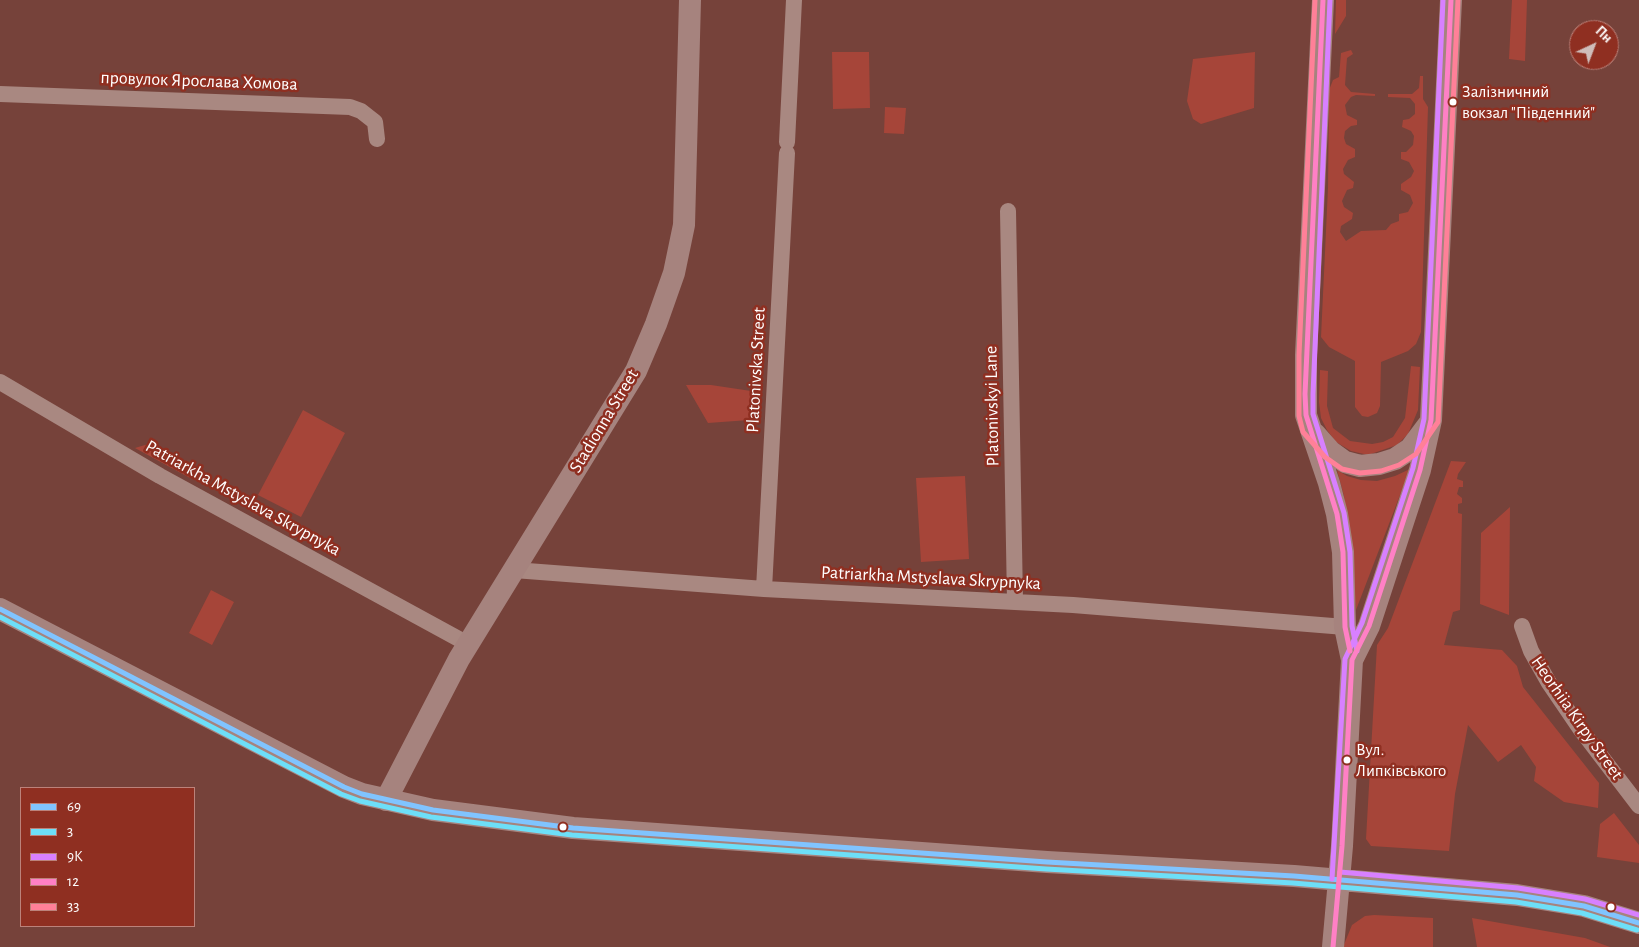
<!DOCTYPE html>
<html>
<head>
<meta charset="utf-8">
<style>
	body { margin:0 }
	#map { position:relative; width:1639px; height:947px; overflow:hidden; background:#76423a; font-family:"Alegreya Sans",sans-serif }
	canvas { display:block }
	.legend { position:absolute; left:20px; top:787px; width:175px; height:140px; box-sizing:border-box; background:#8f2f21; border:1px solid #bc827a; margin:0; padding:6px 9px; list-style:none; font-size:15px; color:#fff }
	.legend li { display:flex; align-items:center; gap:10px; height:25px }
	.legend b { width:25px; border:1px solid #bc827a }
	.north { position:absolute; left:1569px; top:20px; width:50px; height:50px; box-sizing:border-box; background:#8f2f21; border:1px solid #bc827a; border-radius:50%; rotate:43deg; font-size:14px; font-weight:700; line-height:20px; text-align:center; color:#fff }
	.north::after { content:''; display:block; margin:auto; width:18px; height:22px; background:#cfbdba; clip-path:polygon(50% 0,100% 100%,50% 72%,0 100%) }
</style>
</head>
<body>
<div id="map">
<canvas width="1639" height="947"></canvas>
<ul class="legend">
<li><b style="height:6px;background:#80c4ff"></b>69</li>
<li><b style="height:6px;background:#6ddff8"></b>3</li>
<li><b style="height:6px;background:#d880ff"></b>9К</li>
<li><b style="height:6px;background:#ff80c5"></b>12</li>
<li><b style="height:6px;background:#ff8098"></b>33</li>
</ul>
<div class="north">Пн</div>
</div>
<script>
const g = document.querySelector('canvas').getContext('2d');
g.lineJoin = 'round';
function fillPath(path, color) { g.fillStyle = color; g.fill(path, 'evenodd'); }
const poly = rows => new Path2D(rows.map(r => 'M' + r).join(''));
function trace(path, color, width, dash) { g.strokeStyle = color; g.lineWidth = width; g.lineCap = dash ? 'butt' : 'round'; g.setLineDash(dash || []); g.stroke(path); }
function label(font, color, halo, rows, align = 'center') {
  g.font = font + ' "Alegreya Sans",sans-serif'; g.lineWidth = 5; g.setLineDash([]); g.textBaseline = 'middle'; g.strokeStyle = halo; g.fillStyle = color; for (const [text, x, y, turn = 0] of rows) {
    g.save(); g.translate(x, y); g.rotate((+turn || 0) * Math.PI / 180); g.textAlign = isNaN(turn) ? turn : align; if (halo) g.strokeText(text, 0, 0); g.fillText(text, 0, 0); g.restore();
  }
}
fillPath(poly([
	[1336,0,1346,0,1346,16,1335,34],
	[1512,0,1527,0,1525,61,1509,59],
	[1351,50,1353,54,1347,58,1345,85,1351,92,1375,94,1375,96,1356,95,1351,97,1345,105,1347,115,1357,120,1357,125,1351,126,1345,131,1344,138,1346,144,1355,149,1355,157,1348,160,1343,169,1344,174,1354,182,1353,188,1347,190,1342,201,1344,207,1353,213,1352,219,1341,226,1340,232,1346,241,1361,231,1386,230,1391,224,1399,221,1399,214,1408,212,1413,203,1410,195,1401,190,1401,184,1411,177,1414,171,1409,162,1401,159,1401,152,1406,152,1413,145,1414,136,1411,131,1402,127,1403,120,1409,119,1415,114,1415,104,1410,98,1388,97,1388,94,1412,94,1419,88,1420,76,1423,76,1423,99,1428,107,1421,332,1416,344,1408,351,1381,362,1380,406,1377,413,1368,417,1362,416,1355,407,1355,361,1329,347,1321,337,1328,188,1329,90,1333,80,1339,77,1341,53],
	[832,52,869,52,870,108,833,109],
	[1255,52,1254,108,1201,124,1193,119,1187,101,1193,59],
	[885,107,906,108,904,134,884,133],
	[1411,366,1420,367,1418,410,1408,434,1397,445,1368,455,1351,451,1336,442,1327,430,1321,418,1319,402,1320,370,1328,371,1327,406,1333,428,1350,441,1372,444,1383,442,1393,437,1405,418],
	[686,385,711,385,751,391,749,420,708,423],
	[303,410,345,433,301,517,258,495],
	[145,445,188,468,190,478,135,448],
	[1451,461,1466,462,1458,474,1457,479,1463,481,1463,487,1459,487,1457,494,1462,498,1462,503,1458,504,1458,513,1462,514,1460,610,1453,612,1444,645,1502,650,1517,666,1523,687,1599,783,1598,808,1564,802,1534,781,1536,767,1521,745,1498,762,1468,725,1455,794,1449,851,1371,846,1366,839,1377,645,1388,628],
	[1410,469,1356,610,1344,496,1337,470,1347,476,1361,480,1377,481,1395,476],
	[965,476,969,559,921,562,916,478],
	[1510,507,1509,615,1480,604,1481,533],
	[211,590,234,602,212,645,189,633],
	[1614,813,1639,845,1639,863,1597,857,1600,824],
	[1374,915,1433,918,1433,947,1343,947,1352,925,1365,916],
	[1472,918,1585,938,1610,947,1477,947]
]), '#a64539');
trace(poly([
	[0,94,350,107,361,111,375,122,377,139],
	[787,142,794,0],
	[1008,211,1015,601],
	[0,382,160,476,468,644],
	[514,570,764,589,1073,605,1345,627],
	[764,589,787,153],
	[1522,626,1531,651,1549,683,1581,730,1639,806]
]), '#a98881', 16);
trace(poly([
	[1323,0,1306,355,1306,415,1329,483,1337,514,1343,552,1345,627,1352,660],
	[1315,434,1330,451,1345,462,1360,466,1379,464,1395,459,1410,449,1428,425],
	[0,609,344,787,362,794,433,810,573,828,1047,862,1294,876,1517,895,1584,906,1639,923],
	[386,800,459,659,636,371,656,324,674,273,684,225,690,0],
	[1333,947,1342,846,1352,660,1369,626,1420,470,1431,420,1451,0]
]), '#a6837e', 22);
trace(poly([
	[0,609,344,787,362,794,433,810,573,828,1047,862,1294,876,1517,895,1584,906,1639,923]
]), '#80c4ff', 5);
trace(poly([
	[0,617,341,794,360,801,431,817,572,835,1046,869,1293,883,1516,902,1582,913,1637,930]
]), '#6ddff8', 5);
trace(poly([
	[1330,0,1313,394,1313,414,1344,513,1350,552,1352,626,1357,651],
	[1340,872,1518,888,1585,899,1639,915],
	[1332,879,1345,659,1362,623,1413,468,1424,419,1443,0]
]), '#d880ff', 5);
trace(poly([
	[1323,0,1305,394,1306,415,1337,514,1343,552,1345,627,1350,651],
	[1333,947,1342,846,1352,660,1369,626,1420,470,1431,420,1451,0]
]), '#ff80c5', 5);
trace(poly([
	[1315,0,1299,355,1299,416,1303,432,1325,457,1342,469,1360,473,1381,471,1399,465,1416,454,1438,422,1458,0]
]), '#ff8098', 5);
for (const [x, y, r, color] of [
	[1453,102,4.5,"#fff"],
	[1347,760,4.5,"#fff"],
	[563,827,4.5,"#fff"],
	[1611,907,4.5,"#fff"]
]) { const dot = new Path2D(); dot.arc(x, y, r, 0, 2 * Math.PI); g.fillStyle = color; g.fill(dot); trace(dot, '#8f2f21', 2); }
label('17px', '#fff', '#8f2f21', [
	["Залізничний",1462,92],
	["вокзал \"Південний\"",1462,113],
	["Вул.",1356,750],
	["Липківського",1356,771]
], 'left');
label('18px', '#fff', '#8f2f21', [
	["провулок Ярослава Хомова",199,81,2],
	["Platonivska Street",756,370,-87],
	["Platonivskyi Lane",992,406,-91],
	["Stadionna Street",604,421,-59],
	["Patriarkha Mstyslava Skrypnyka",243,498,29],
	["Patriarkha Mstyslava Skrypnyka",931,578,3],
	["Heorhiia Kirpy Street",1577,718,55]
]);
</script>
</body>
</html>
